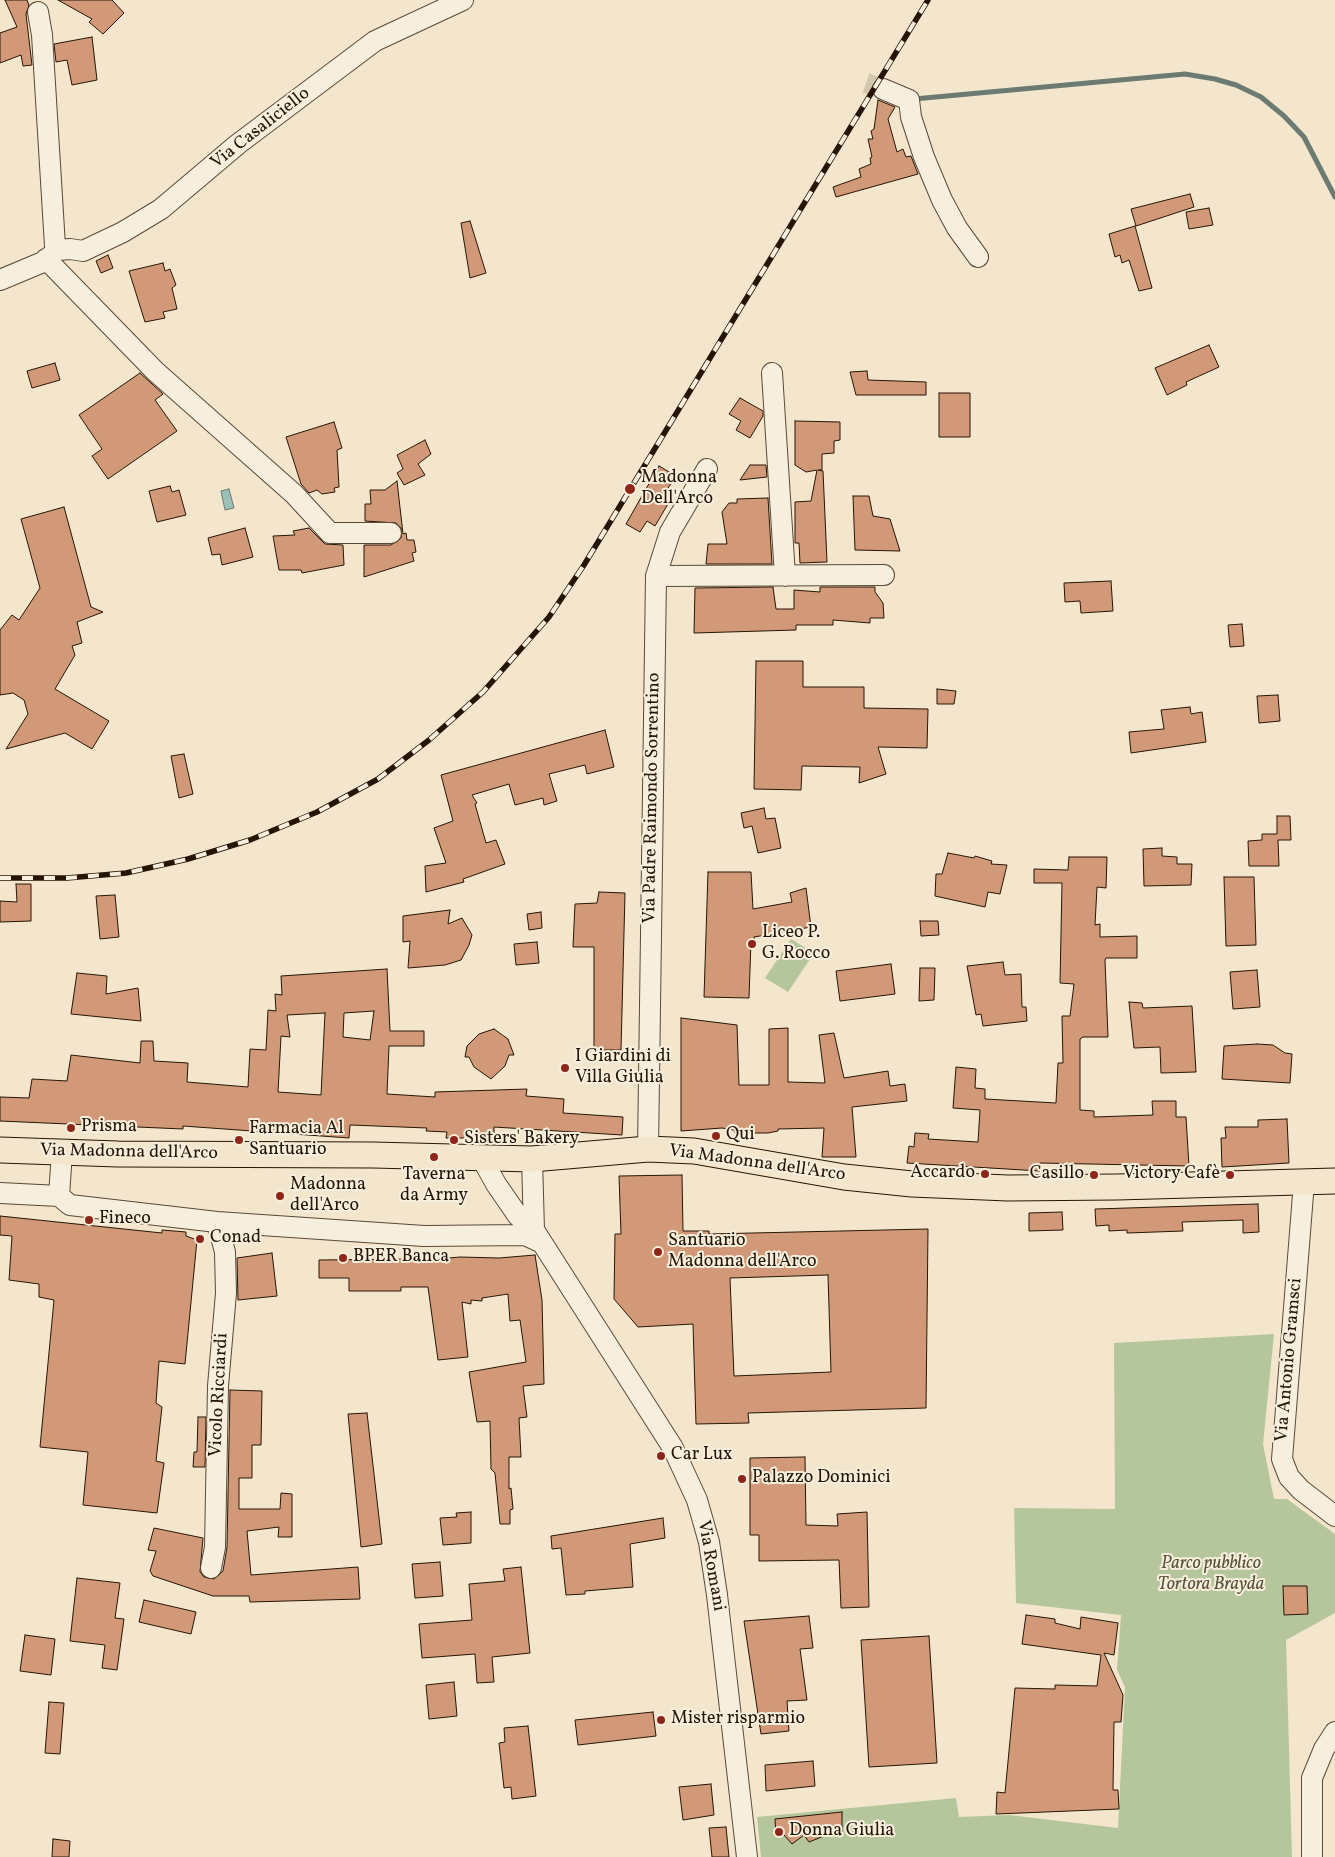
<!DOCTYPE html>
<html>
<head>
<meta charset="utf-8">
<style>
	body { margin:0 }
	canvas { display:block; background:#f3e6cc }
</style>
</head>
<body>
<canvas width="1335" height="1857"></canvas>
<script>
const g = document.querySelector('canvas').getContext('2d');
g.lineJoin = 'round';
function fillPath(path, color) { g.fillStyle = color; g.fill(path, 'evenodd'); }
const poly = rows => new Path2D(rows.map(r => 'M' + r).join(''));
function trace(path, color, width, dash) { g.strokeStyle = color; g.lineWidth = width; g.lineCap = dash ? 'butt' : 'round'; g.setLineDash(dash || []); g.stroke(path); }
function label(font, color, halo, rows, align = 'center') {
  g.font = font + ' Vollkorn,serif'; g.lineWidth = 4; g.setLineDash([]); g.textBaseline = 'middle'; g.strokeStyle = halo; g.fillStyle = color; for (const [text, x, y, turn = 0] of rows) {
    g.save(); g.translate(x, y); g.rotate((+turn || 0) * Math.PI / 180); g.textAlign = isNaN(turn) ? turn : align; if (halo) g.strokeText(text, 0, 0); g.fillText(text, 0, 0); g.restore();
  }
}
fillPath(poly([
	[791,939,814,953,788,992,765,978],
	[1274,1334,1263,1444,1274,1499,1287,1499,1335,1534,1335,1613,1286,1640,1292,1857,761,1857,757,1817,956,1798,959,1817,1009,1815,1118,1828,1125,1687,1117,1670,1121,1615,1016,1603,1014,1508,1115,1509,1114,1343]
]), '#b5c69c');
const water = poly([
	[229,489,234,508,225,510,221,491,229,489]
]);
fillPath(water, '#9bbfb9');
trace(water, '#6c7b71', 1);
trace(poly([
	[914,99,1185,74,1215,79,1236,85,1261,97,1284,116,1304,137,1335,197]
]), '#6c7b71', 5);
const building = poly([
	[5,0,27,0,29,5,26,14,32,65,23,66,21,55,0,63,0,33,17,27,5,0],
	[58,0,112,0,124,13,103,34,89,22,92,19,58,0],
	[92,37,97,80,72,85,67,60,56,62,54,44,92,37],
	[878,100,895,107,888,119,897,152,903,149,906,157,911,156,918,174,836,197,833,187,861,177,859,169,871,164,870,158,872,157,868,139,873,139,871,131,874,129,878,100],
	[1190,194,1194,207,1136,226,1131,209,1190,194],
	[1209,208,1213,225,1189,229,1186,212,1209,208],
	[470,221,486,273,470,278,461,223,470,221],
	[1135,226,1152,288,1139,291,1129,260,1122,263,1120,255,1115,257,1109,234,1135,226],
	[108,255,113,268,101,273,96,261,108,255],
	[163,263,165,271,170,269,176,285,172,288,177,309,163,312,165,318,145,322,129,271,163,263],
	[1209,345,1219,367,1186,382,1187,385,1167,395,1155,368,1209,345],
	[55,363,60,380,32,388,27,371,55,363],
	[867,371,868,380,926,382,926,395,856,395,850,372,867,371],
	[140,373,163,394,155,400,177,431,108,479,92,456,102,449,79,415,140,373],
	[939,393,970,393,970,437,939,437,939,393],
	[740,398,763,411,763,416,750,438,736,430,741,421,729,414,740,398],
	[795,421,840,422,840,440,834,441,834,453,822,454,822,470,818,470,823,471,827,562,800,563,799,543,795,543,795,502,811,501,817,470,806,472,795,465,795,421],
	[334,422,342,448,337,450,339,487,334,488,335,492,322,494,317,490,309,493,301,484,286,437,334,422],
	[425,440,431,454,418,464,425,475,404,485,397,473,403,469,397,455,425,440],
	[750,465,766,465,767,477,740,480,750,465],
	[659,466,676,476,668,488,675,492,655,526,647,521,640,532,626,524,659,466],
	[397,481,403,534,406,533,407,540,414,540,416,552,412,553,414,561,364,577,364,545,391,545,401,538,401,528,396,523,365,521,365,504,371,504,370,490,385,490,397,481],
	[170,486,172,492,179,490,186,515,157,522,149,491,170,486],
	[853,496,869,496,873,516,890,519,900,551,855,550,853,496],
	[768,498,772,564,706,564,708,544,727,544,722,512,729,503,737,503,737,499,768,498],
	[64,507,91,607,103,612,77,622,82,643,72,646,75,655,55,689,109,721,92,749,65,733,6,749,28,714,24,700,13,693,0,695,0,630,12,615,19,620,40,588,21,519,64,507],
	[245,528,253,557,222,565,220,554,212,555,208,538,245,528],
	[309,528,325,544,343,545,344,565,302,573,301,570,279,570,273,536,295,535,293,531,309,528],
	[1111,581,1113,611,1081,613,1080,601,1065,602,1064,583,1111,581],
	[773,587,776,609,794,609,794,590,820,592,820,587,875,587,875,592,883,603,884,618,870,618,870,623,833,620,833,625,796,625,796,630,694,633,695,588,773,587],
	[1242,624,1244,646,1230,647,1228,625,1242,624],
	[756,661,803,661,803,687,864,687,864,708,928,709,927,748,878,747,886,774,859,783,860,767,802,766,801,790,754,789,756,661],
	[937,689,956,691,954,704,937,704,937,689],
	[1278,695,1280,721,1259,723,1257,696,1278,695],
	[1190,707,1191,714,1202,712,1206,742,1131,753,1129,732,1164,729,1161,710,1190,707],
	[605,730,614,767,587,774,585,765,549,774,557,801,544,805,543,798,515,805,509,784,472,795,477,803,475,804,486,843,496,840,505,864,463,879,464,882,426,892,425,866,446,863,434,828,453,821,441,775,605,730],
	[184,754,193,794,179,798,171,756,184,754],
	[764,808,766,819,775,818,781,848,758,853,752,826,744,828,741,813,764,808],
	[1277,816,1290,816,1291,840,1278,840,1279,866,1249,866,1248,841,1262,840,1262,834,1277,834,1277,816],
	[1162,848,1162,856,1177,857,1177,864,1192,864,1191,885,1144,886,1143,849,1162,848],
	[948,853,974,858,975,856,992,861,991,864,1007,865,1000,894,988,892,985,907,935,896,936,874,942,874,948,853],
	[1069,857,1107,857,1106,888,1097,887,1095,925,1100,924,1100,937,1137,936,1137,958,1106,958,1105,960,1108,1037,1083,1037,1080,1039,1080,1110,1094,1111,1094,1117,1153,1115,1152,1101,1176,1101,1176,1117,1186,1117,1189,1166,1040,1163,1040,1171,907,1163,909,1146,914,1147,915,1133,929,1134,928,1139,978,1142,980,1110,953,1108,956,1067,976,1069,975,1088,985,1089,985,1099,1056,1103,1058,1063,1063,1063,1062,1016,1070,1016,1074,984,1060,983,1062,883,1034,883,1034,869,1068,870,1069,857],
	[708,872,751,872,753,909,792,902,790,893,806,888,811,927,754,937,755,942,751,941,749,998,704,997,708,872],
	[1224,877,1254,877,1256,945,1226,946,1224,877],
	[16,884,31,884,31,921,0,922,0,901,17,902,16,884],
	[599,892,625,893,621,1050,594,1050,594,947,573,947,575,904,597,903,599,892],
	[115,895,119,937,100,939,96,896,115,895],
	[450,910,448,924,462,918,472,935,469,945,461,960,445,965,408,968,410,941,403,942,403,916,450,910],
	[541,912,542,928,529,930,527,914,541,912],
	[920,921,938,921,939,935,921,936,920,921],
	[537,942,539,963,516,965,514,944,537,942],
	[1003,962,1005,975,1021,974,1022,1007,1026,1007,1027,1021,983,1026,981,1014,976,1015,967,966,1003,962],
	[891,964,895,994,840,1001,836,971,891,964],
	[920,968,935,968,934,1000,919,1001,920,968],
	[387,969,390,1031,424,1031,424,1046,389,1046,387,1094,435,1097,435,1092,527,1089,526,1096,564,1099,563,1113,623,1117,622,1135,494,1127,494,1138,446,1138,447,1132,426,1131,427,1128,350,1125,349,1138,183,1126,183,1129,0,1121,0,1097,29,1098,32,1079,67,1081,71,1055,140,1063,141,1041,153,1041,154,1061,188,1063,187,1082,248,1087,250,1049,266,1050,268,1010,276,1011,275,994,282,995,281,976,387,969],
	[374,1011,370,1040,343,1037,344,1013,374,1011],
	[325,1013,321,1095,278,1092,281,1036,290,1037,287,1015,325,1013],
	[1257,970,1260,1007,1233,1009,1230,972,1257,970],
	[77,973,107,976,106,994,138,988,141,1021,71,1014,77,973],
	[1129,1002,1142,1003,1143,1008,1192,1006,1196,1072,1161,1073,1160,1047,1134,1048,1129,1002],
	[681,1018,737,1025,739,1085,769,1085,769,1029,788,1028,788,1082,825,1083,819,1035,834,1033,844,1078,888,1071,890,1086,905,1084,907,1101,852,1107,856,1157,822,1157,824,1128,778,1129,778,1131,768,1133,735,1133,734,1130,722,1128,681,1131,681,1018],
	[494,1029,508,1039,514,1055,509,1055,505,1066,491,1079,474,1067,469,1057,465,1057,467,1046,479,1034,494,1029],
	[1257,1044,1273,1045,1285,1053,1292,1054,1290,1083,1222,1079,1224,1046,1257,1044],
	[1287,1119,1289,1163,1222,1167,1221,1138,1226,1138,1225,1127,1258,1127,1258,1120,1287,1119],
	[682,1175,683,1231,709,1231,709,1234,928,1229,926,1408,748,1413,749,1423,696,1424,693,1324,638,1327,614,1299,615,1234,621,1234,619,1176,682,1175],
	[828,1275,831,1372,734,1376,730,1278,828,1275],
	[1258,1204,1259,1232,1243,1233,1243,1220,1182,1222,1183,1231,1127,1233,1127,1230,1109,1231,1109,1225,1096,1226,1095,1209,1258,1204],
	[1062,1212,1063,1230,1029,1231,1029,1213,1062,1212],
	[0,1216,162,1233,162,1230,186,1232,186,1236,197,1240,185,1364,159,1361,156,1403,162,1407,156,1461,164,1463,157,1513,83,1505,88,1452,40,1447,54,1300,39,1297,39,1284,9,1280,12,1236,0,1235,0,1216],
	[272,1253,277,1296,238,1300,237,1258,272,1253],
	[535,1255,542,1300,544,1384,523,1386,527,1417,519,1418,521,1457,509,1457,509,1489,511,1488,513,1509,510,1510,510,1524,500,1524,495,1473,491,1469,490,1421,477,1422,469,1372,526,1362,520,1320,510,1321,508,1294,482,1298,482,1301,471,1300,471,1304,462,1302,468,1357,438,1360,428,1287,401,1287,401,1291,349,1291,349,1278,319,1278,319,1260,417,1259,417,1261,460,1257,499,1258,535,1255],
	[230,1390,262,1391,261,1445,252,1445,252,1478,239,1478,239,1509,280,1509,281,1493,292,1494,292,1537,278,1537,279,1527,247,1531,251,1575,358,1567,360,1599,250,1602,249,1596,213,1596,153,1576,150,1571,156,1551,148,1550,154,1528,203,1538,200,1572,204,1577,214,1579,223,1571,227,1547,230,1390],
	[367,1413,382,1544,361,1547,348,1414,367,1413],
	[198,1417,206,1417,205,1467,193,1467,194,1452,197,1452,198,1417],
	[805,1457,806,1525,838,1526,837,1514,867,1512,869,1607,841,1608,839,1560,759,1561,759,1535,750,1535,750,1458,805,1457],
	[471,1512,471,1543,443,1545,440,1518,457,1517,456,1513,471,1512],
	[663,1518,665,1538,630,1544,633,1587,585,1591,585,1594,566,1595,561,1548,552,1549,551,1536,663,1518],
	[440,1562,443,1596,415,1598,412,1564,440,1562],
	[521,1567,530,1653,492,1657,494,1682,477,1683,475,1654,422,1658,419,1624,472,1620,469,1584,505,1581,503,1569,521,1567],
	[77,1578,120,1583,115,1618,124,1619,117,1670,102,1668,105,1645,70,1641,77,1578],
	[1283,1586,1307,1586,1308,1614,1284,1615,1283,1586],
	[144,1600,196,1612,191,1634,139,1622,144,1600],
	[1026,1615,1055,1619,1055,1623,1080,1629,1081,1617,1118,1623,1114,1655,1104,1653,1123,1695,1121,1722,1114,1722,1113,1790,1118,1790,1119,1809,996,1814,997,1792,1005,1793,1015,1688,1055,1689,1055,1685,1097,1686,1101,1655,1022,1644,1026,1615],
	[809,1616,813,1648,800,1649,807,1700,787,1701,789,1731,761,1734,744,1621,809,1616],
	[25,1635,55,1639,51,1675,20,1671,25,1635],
	[929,1636,937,1763,869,1767,861,1640,929,1636],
	[454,1682,457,1716,429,1719,426,1685,454,1682],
	[49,1702,64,1703,60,1754,45,1753,49,1702],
	[653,1712,656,1736,578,1745,575,1720,653,1712],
	[528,1726,536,1796,512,1799,511,1787,504,1788,499,1743,505,1742,504,1728,528,1726],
	[813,1761,815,1786,766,1791,765,1765,813,1761],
	[711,1784,714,1815,683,1820,679,1787,711,1784],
	[842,1812,842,1833,829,1834,809,1842,804,1835,792,1844,783,1834,776,1836,775,1819,842,1812],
	[726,1827,729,1857,712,1857,709,1828,726,1827],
	[53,1839,70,1841,69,1857,52,1857,53,1839]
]);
fillPath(building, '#d29978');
trace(building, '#261505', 1);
trace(poly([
	[866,83,883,89]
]), '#d4c7ae', 20, [20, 10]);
const minor = poly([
	[38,12,42,35,55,246,58,250],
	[883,89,909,100,911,117,924,157,942,200,957,228,978,257],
	[46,259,155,371,294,494,330,533,391,533],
	[0,280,43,262,58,250,70,249,83,251,123,232,161,209,238,144,375,41,463,0],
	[772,373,785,576],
	[656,576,884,575],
	[648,1149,656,576,670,532,707,469],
	[482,1159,496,1184,518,1216,534,1230,673,1448,697,1500,709,1542,717,1595,747,1857],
	[532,1159,534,1230],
	[1304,1182,1282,1459,1289,1477,1301,1490,1335,1516],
	[0,1193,59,1196,70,1205,217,1222,424,1236,525,1235,540,1242],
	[59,1196,62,1152],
	[211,1568,215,1547,218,1386,226,1293,225,1252,217,1222],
	[1312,1857,1312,1778,1324,1749,1335,1732]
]);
const major = poly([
	[0,1150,118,1154,373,1155,532,1159,648,1149,694,1151,844,1177,912,1184,1008,1188,1117,1187,1335,1181]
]);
trace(minor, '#594937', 22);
trace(major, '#261505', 27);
trace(minor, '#f7efde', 20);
trace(major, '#f3e6cc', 25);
const rail = poly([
	[0,878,67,878,126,873,188,859,250,840,317,812,378,779,429,740,483,692,549,617,584,565,928,0]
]);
trace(rail, '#261505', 5.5);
trace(rail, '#f7efde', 4, [11]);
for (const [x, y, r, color] of [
	[630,489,6,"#8f2418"],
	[752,944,5,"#8f2418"],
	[565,1068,5,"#8f2418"],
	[71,1128,5,"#8f2418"],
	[716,1136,5,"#8f2418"],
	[239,1140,5,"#8f2418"],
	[454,1140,5,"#8f2418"],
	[434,1157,5,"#8f2418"],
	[985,1174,5,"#8f2418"],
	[1094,1175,5,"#8f2418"],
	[1230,1175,5,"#8f2418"],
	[280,1196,5,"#8f2418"],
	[89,1220,5,"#8f2418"],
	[200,1239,5,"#8f2418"],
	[658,1252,5,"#8f2418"],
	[343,1258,5,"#8f2418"],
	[661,1456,5,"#8f2418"],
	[742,1479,5,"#8f2418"],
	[661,1720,5,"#8f2418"],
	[779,1832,5,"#8f2418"]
]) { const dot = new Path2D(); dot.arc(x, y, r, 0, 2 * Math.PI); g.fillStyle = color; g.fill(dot); trace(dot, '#f7efde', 2); }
label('18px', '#261505', '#f7efde', [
	["Via Casaliciello",261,129,-38],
	["Via Padre Raimondo Sorrentino",653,798,-89],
	["Via Madonna dell'Arco",129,1153,1],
	["Via Madonna dell'Arco",757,1164,8],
	["Via Antonio Gramsci",1290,1360,-85],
	["Vicolo Ricciardi",220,1395,-87],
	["Via Romani",710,1566,80]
]);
label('18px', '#261505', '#f7efde', [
	["Madonna",641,479],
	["Dell'Arco",641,500],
	["Liceo P.",762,934],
	["G. Rocco",762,955],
	["I Giardini di",575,1058],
	["Villa Giulia",575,1079],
	["Prisma",81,1128],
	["Farmacia Al",249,1130],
	["Santuario",249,1151],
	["Qui",726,1136],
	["Sisters' Bakery",464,1140],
	["Accardo",975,1174,"right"],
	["Casillo",1084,1175,"right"],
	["Victory Cafè",1220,1175,"right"],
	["Taverna",434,1176,"center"],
	["da Army",434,1197,"center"],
	["Madonna",290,1186],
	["dell'Arco",290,1207],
	["Fineco",99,1220],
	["Conad",210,1239],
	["Santuario",668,1242],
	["Madonna dell'Arco",668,1263],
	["BPER Banca",353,1258],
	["Car Lux",671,1456],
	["Palazzo Dominici",752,1479],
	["Mister risparmio",671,1720],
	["Donna Giulia",789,1832]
], 'left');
label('italic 18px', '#58533a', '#f7efde', [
	["Parco pubblico",1211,1565],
	["Tortora Brayda",1211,1586]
]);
</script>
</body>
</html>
